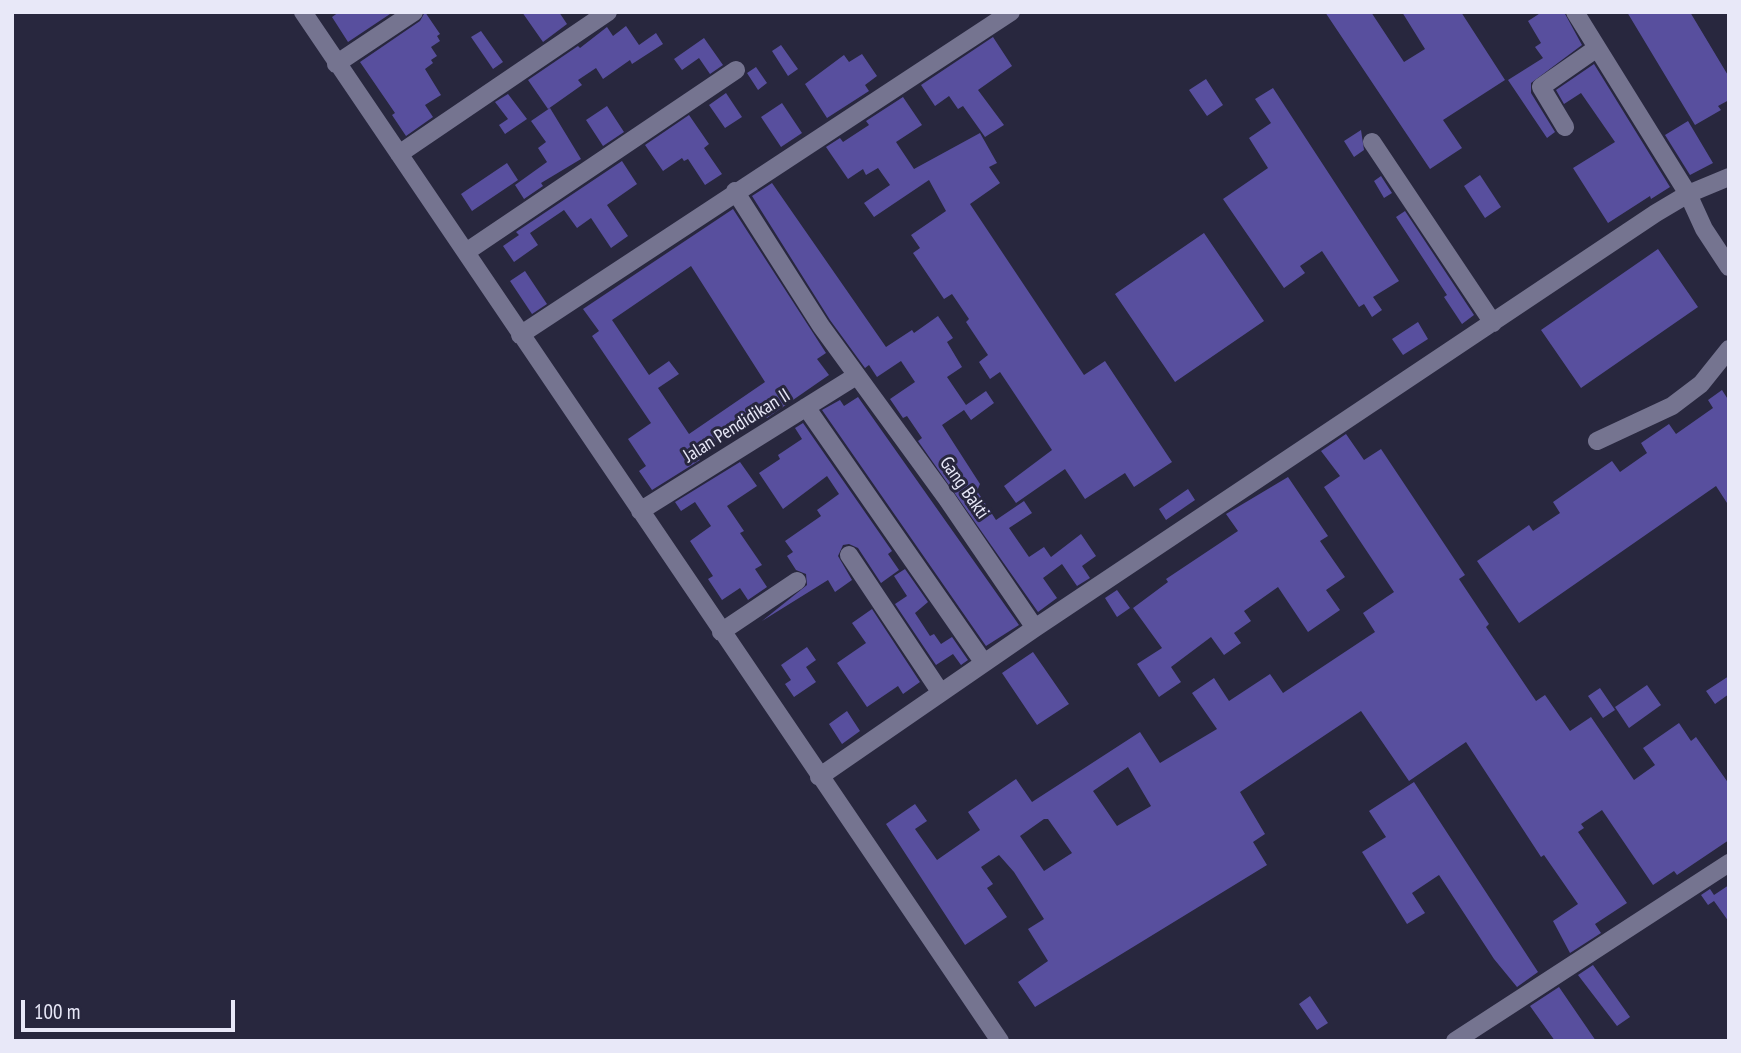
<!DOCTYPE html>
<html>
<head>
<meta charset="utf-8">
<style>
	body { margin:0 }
	#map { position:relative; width:1741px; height:1053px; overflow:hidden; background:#28273e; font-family:"PT Sans Narrow",sans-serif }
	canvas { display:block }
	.frame { position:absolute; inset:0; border:14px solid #e8e8f8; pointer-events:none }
	.scale { position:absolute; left:21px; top:1000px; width:214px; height:32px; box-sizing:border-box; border:4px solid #e8e8f8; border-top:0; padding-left:9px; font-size:21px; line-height:24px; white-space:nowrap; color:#e8e8f8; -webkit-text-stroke:5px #28273e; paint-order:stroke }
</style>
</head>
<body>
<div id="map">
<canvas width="1741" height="1053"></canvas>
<div class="frame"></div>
<div class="scale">100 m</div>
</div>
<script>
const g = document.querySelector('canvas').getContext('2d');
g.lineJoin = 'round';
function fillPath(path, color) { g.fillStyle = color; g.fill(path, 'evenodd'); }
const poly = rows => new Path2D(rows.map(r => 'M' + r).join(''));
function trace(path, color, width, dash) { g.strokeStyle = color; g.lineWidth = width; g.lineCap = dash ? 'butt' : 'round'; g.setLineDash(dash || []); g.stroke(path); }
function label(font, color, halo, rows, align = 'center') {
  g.font = font + ' "PT Sans Narrow",sans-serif'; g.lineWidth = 6; g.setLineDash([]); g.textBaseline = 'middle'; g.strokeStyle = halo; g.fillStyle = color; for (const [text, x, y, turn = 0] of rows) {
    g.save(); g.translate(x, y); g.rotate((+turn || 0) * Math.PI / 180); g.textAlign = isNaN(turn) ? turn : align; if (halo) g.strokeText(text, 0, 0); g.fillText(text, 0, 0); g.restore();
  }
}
fillPath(poly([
	[339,12,393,12,348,42,332,17],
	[425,12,440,34,437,36,440,41,431,47,437,56,431,60,433,63,425,69,441,95,425,105,433,117,406,136,392,115,395,113,360,62,420,21],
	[522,12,559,12,567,24,543,42],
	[1325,12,1371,12,1404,62,1425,49,1402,12,1461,12,1505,80,1443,120,1462,148,1430,169],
	[1542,12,1564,12,1582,45,1531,83,1531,93,1555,132,1547,138,1508,80,1543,58,1535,47,1541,43,1528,21],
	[1627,12,1690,12,1729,77,1729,100,1718,106,1721,110,1695,125],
	[626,26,639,45,656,33,663,44,632,64,630,60,603,79,596,68,578,80,582,85,548,109,528,80,578,46,580,48,607,27,613,36],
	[481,31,503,62,493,69,471,37],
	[993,37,1012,66,978,90,1004,125,985,137,963,106,958,109,949,96,935,106,921,85],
	[704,38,723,65,710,74,699,58,682,70,674,59],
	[781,45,798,69,788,76,772,51],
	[862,54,877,76,865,85,869,91,827,118,805,84,844,55,849,62],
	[1594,64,1670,187,1651,199,1650,196,1608,223,1573,168,1615,142,1581,93,1564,104,1556,90],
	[756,67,767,83,758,90,747,73],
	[1206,79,1223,105,1207,116,1189,90],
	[1273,88,1399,281,1373,297,1382,310,1372,317,1364,304,1359,307,1322,251,1300,266,1305,273,1284,288,1223,199,1268,168,1249,138,1271,123,1255,99],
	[726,93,742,117,725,128,709,105],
	[508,94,527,119,505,134,499,125,508,119,495,102],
	[903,97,922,125,896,142,914,169,980,133,997,163,989,167,1000,183,970,204,1084,375,1105,361,1172,462,1134,487,1125,473,1085,499,1065,469,1016,503,1004,486,1052,450,1000,372,990,379,979,362,988,355,966,322,969,319,952,294,944,299,913,253,920,248,911,235,946,211,929,180,874,217,864,203,890,185,878,168,866,175,863,169,848,179,826,147,840,138,843,142,869,125,866,121],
	[782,103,802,133,781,147,761,117],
	[607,106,624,132,603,146,586,120],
	[550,108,581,159,541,183,543,186,524,199,515,185,547,162,538,148,546,142,531,121],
	[689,115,709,144,704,148,722,174,705,185,688,159,684,161,682,158,663,171,645,145],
	[1688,121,1713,163,1690,175,1665,135],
	[1361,130,1364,150,1354,157,1344,141],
	[622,161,637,184,607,205,628,236,611,248,591,218,577,228,564,210,530,233,538,245,514,262,503,246,519,235,516,232],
	[507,163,518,180,472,211,461,194],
	[1480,175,1501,207,1485,218,1464,186],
	[1381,176,1392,193,1384,198,1374,181],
	[772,183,886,347,912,330,914,333,938,316,953,338,947,342,962,367,947,377,966,405,986,391,994,403,971,420,964,410,942,425,980,484,977,491,996,520,1024,501,1032,513,1009,528,1029,557,1044,547,1051,557,1081,534,1096,556,1082,566,1090,578,1077,586,1062,564,1043,578,1057,598,1038,612,918,441,922,438,907,416,903,418,890,399,915,382,901,361,877,377,869,365,865,368,830,320,752,196],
	[733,209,826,353,817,359,829,375,767,418,761,410,696,455,700,460,652,490,639,471,646,466,628,439,651,423,592,336,599,331,583,309],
	[691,266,765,382,689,434,658,388,679,374,669,361,649,375,612,320],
	[1405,211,1474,315,1462,324,1444,297,1447,295,1396,217],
	[1204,233,1264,321,1175,382,1115,294],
	[1658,249,1698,307,1581,388,1541,330],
	[525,271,547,304,532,314,510,281],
	[1418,322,1428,339,1403,355,1392,339],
	[1722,390,1729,401,1729,506,1716,486,1519,623,1477,561,1529,525,1533,531,1560,513,1553,502,1612,461,1620,472,1647,453,1641,443,1669,424,1676,434,1713,408,1708,400],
	[858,397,1019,625,986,646,822,410,840,400,844,406],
	[803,423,892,551,888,554,899,570,881,583,858,548,849,544,843,545,838,556,852,580,835,592,828,580,762,621,807,585,806,574,796,570,787,556,793,552,785,541,821,516,817,510,839,494,827,476,783,509,759,473,780,459,778,455,802,439,795,428],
	[1346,434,1364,460,1381,449,1465,575,1459,579,1489,624,1486,627,1536,701,1545,695,1570,731,1591,717,1634,780,1655,765,1643,748,1679,723,1691,741,1696,737,1729,784,1729,840,1677,875,1674,871,1653,885,1602,810,1581,824,1584,828,1578,832,1627,903,1595,924,1601,933,1570,953,1553,921,1578,904,1544,855,1541,857,1466,742,1409,781,1361,711,1240,792,1265,834,1253,842,1267,865,1035,1007,1018,982,1048,961,1028,929,1044,919,1014,872,999,855,981,867,993,884,987,888,1007,917,965,945,886,824,915,804,927,821,915,829,937,860,980,830,968,812,1016,779,1032,802,1140,732,1160,763,1217,729,1192,693,1214,678,1229,701,1270,674,1283,693,1375,632,1363,613,1394,592,1324,487,1340,476,1321,451],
	[1128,767,1151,806,1117,826,1093,791],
	[1044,819,1048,819,1072,853,1044,871,1020,836],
	[740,462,757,486,727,506,744,531,740,533,762,565,755,569,767,587,748,600,740,588,722,600,708,579,713,576,690,541,711,526,695,502,681,511,675,502],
	[1288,477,1328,536,1320,541,1345,577,1326,590,1340,610,1308,632,1278,587,1244,611,1251,621,1234,633,1241,643,1224,655,1211,637,1171,667,1181,682,1159,697,1137,664,1162,648,1133,608,1168,582,1166,579,1238,531,1226,514],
	[1188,489,1195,500,1166,520,1159,509],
	[905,569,928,602,915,613,930,636,934,634,941,644,952,637,968,660,961,665,953,654,936,665,895,604,907,596,894,576],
	[1117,590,1130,608,1117,617,1105,598],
	[872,609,920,682,903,694,898,686,867,707,837,663,866,643,852,623],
	[807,647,816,660,806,667,816,682,794,697,785,684,791,680,781,665],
	[1033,652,1069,704,1037,725,1002,673],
	[1729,676,1729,694,1715,704,1706,691],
	[1647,685,1661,705,1629,728,1615,707],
	[1600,688,1615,710,1603,718,1588,696],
	[847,711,860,731,842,744,829,724],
	[1414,782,1538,972,1517,987,1494,959,1439,875,1412,893,1425,913,1407,924,1362,852,1386,837,1369,811],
	[1729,885,1729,922,1714,901,1708,905,1701,895,1710,889,1714,895],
	[1593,965,1630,1017,1617,1026,1578,975],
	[1559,987,1596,1041,1555,1041,1530,1006],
	[1310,996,1328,1023,1317,1030,1299,1004]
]), '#584f9e');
trace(poly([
	[303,12,1000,1041],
	[1575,12,1688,194,1704,229,1729,267],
	[336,64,414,12],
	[1565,127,1541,87,1597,48],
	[1372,142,1493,323],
	[399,154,608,12],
	[735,191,821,326,947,499,1035,628],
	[466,252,736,70],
	[520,335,1011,12],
	[806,407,984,663],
	[1597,441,1672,406,1701,384,1729,349],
	[640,511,856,376],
	[849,555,941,693],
	[721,632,797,581],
	[819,777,1035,628,1656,213,1688,194,1729,177],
	[1455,1041,1729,863]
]), '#757490', 18);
label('19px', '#e8e8f8', '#28273e', [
	["Jalan Pendidikan II",737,426,-32],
	["Gang Bakti",964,488,55]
]);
</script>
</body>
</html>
